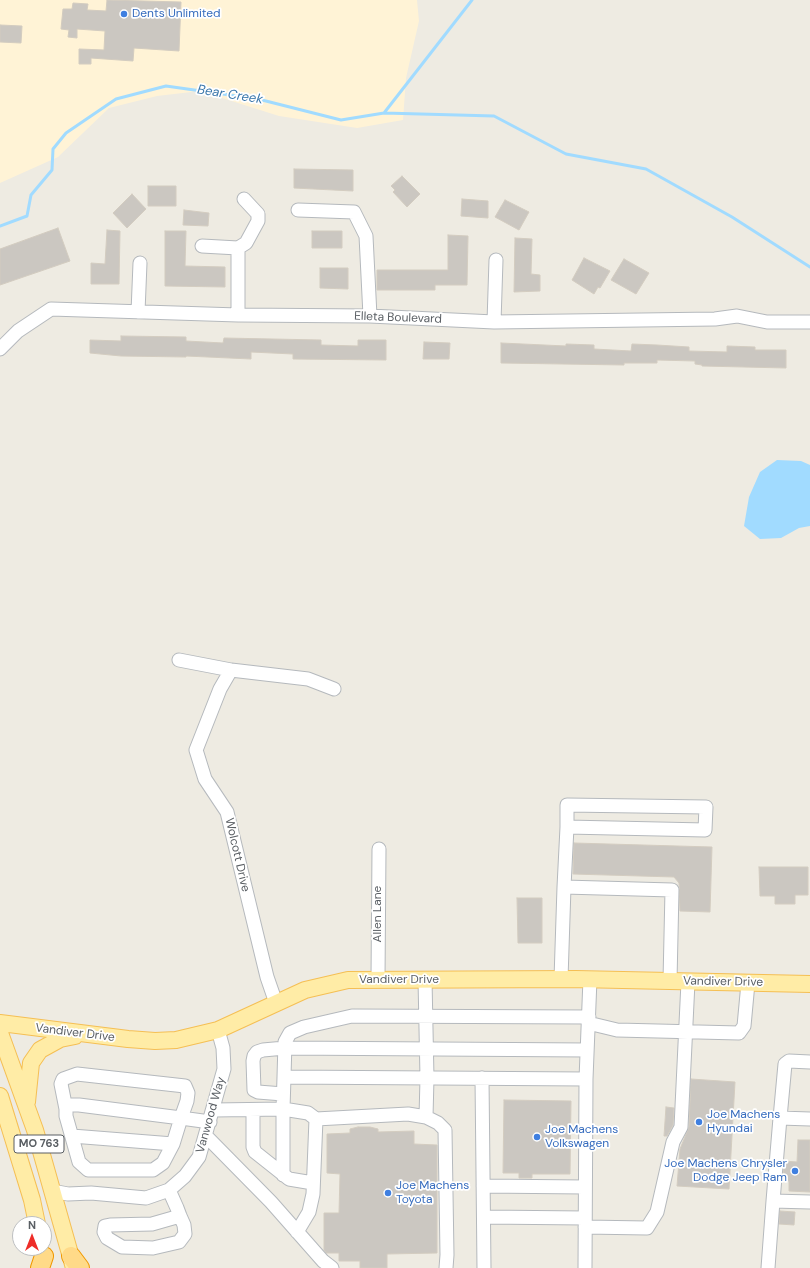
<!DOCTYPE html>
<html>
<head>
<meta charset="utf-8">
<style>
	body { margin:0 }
	#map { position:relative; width:810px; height:1268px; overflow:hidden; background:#eeebe2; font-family:"DM Sans",sans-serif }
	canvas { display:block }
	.north { position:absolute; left:12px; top:1216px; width:40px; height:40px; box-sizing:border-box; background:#fff; border:1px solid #bdbfc1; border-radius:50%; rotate:0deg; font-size:11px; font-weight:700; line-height:16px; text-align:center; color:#5a5f64 }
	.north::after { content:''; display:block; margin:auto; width:14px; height:18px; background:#ee2d28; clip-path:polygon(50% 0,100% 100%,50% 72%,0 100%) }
</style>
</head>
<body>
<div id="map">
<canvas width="810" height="1268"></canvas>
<div class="north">N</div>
</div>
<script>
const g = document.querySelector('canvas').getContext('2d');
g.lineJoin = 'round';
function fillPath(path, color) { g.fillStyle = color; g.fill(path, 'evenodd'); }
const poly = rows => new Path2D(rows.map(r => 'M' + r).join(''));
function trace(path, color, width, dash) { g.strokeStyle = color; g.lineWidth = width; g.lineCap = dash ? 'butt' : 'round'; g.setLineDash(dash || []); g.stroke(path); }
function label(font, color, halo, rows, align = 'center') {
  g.font = font + ' "DM Sans",sans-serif'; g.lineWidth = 3.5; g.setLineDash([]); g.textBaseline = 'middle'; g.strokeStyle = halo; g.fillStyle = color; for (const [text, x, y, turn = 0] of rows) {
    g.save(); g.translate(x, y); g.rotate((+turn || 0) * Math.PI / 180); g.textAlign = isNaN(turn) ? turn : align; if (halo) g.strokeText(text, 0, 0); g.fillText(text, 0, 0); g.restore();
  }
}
fillPath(poly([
	[0,0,417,0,419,21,406,78,403,120,357,128,279,116,200,91,157,96,109,108,58,157,0,183]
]), '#fff3d6');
fillPath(poly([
	[777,460,801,461,810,465,810,526,799,528,781,538,760,539,744,526,749,497,760,472]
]), '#a1dbff');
trace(poly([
	[384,113,494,116,566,154,646,169,732,217,810,267],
	[0,226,27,216,31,195,52,170,53,149,66,133,116,99,166,86,258,99,341,120,384,113,472,0]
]), '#a1dbff', 3);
const building = poly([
	[107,0,181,2,179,51,134,48,133,61,91,58,91,64,79,64,79,49,104,50,105,31,77,29,77,38,68,37,69,30,61,29,63,9,72,9,73,3,88,4,87,10,106,11,107,0],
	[0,25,22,26,21,43,0,42,0,25],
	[294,169,353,170,353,191,294,188,294,169],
	[402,176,420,194,407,207,393,192,395,190,391,186,402,176],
	[148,186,176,186,176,206,148,206,148,186],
	[132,194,146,209,127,228,113,213,132,194],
	[462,199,488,201,488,218,461,216,462,199],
	[505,200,529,212,519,230,495,217,505,200],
	[184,210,209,213,208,226,183,225,184,210],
	[58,228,70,261,0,285,0,249,58,228],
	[107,230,120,231,119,284,91,284,91,263,105,264,107,230],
	[165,231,186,231,185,266,225,267,225,287,165,286,165,231],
	[312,231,342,231,342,248,312,248,312,231],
	[448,235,468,236,467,285,435,285,435,290,377,290,377,270,448,270,448,235],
	[515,238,532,239,531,274,540,275,540,291,514,292,515,238],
	[584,258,610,271,600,288,598,287,594,294,572,280,584,258],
	[624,259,649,273,636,294,611,280,624,259],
	[320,268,348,268,348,289,320,288,320,268],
	[121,336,186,337,186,341,223,343,224,338,321,340,321,345,358,346,358,340,386,340,386,360,293,359,293,354,251,352,251,359,186,356,186,357,121,356,90,353,90,340,121,341,121,336],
	[424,342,450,343,449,359,423,359,424,342],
	[501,343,566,346,566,344,594,345,594,349,631,351,632,344,657,345,689,347,689,351,727,352,727,346,755,347,755,350,786,350,786,368,702,366,702,365,695,364,695,361,657,360,657,363,624,363,624,365,501,363,501,343],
	[574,843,712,847,710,912,680,911,679,883,674,877,573,874,574,843],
	[759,867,808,867,808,895,795,895,795,904,775,904,775,896,760,896,759,867],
	[517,898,542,898,542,943,518,943,517,898],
	[691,1079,735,1082,729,1189,677,1186,680,1149,689,1127,691,1079],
	[504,1100,571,1101,570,1174,532,1174,532,1178,519,1178,519,1173,503,1173,504,1100],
	[666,1107,674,1108,673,1125,667,1136,664,1136,666,1107],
	[358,1127,370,1127,378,1129,378,1132,414,1131,414,1144,437,1145,437,1253,387,1254,387,1268,360,1268,360,1261,339,1261,339,1253,326,1253,324,1250,324,1213,339,1213,340,1174,327,1173,327,1134,350,1133,350,1129,358,1127],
	[798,1140,810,1140,810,1192,789,1191,789,1181,783,1181,784,1161,797,1162,798,1140],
	[780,1211,795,1212,794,1225,779,1224,780,1211]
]);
fillPath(building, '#cbc7c1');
trace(building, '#d3ccc0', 1);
const minor = poly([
	[298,210,354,212,366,236,370,316],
	[202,246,238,248,246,243,258,221,258,214,244,199],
	[238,248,238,315],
	[138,312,140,263],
	[494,322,496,260],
	[0,349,18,331,51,309,238,315,370,316,494,322,715,319,737,316,767,322,810,322],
	[179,660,231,670,308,679,334,689],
	[231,670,220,689,196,750,205,779,227,812,267,977,276,1003],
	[564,887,567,827,705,830,706,807,567,805,567,827],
	[378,979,379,849],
	[425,979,427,1078,426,1117],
	[561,979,564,887,672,890,670,981],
	[588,1023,617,1030,739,1033,744,1026,748,983],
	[810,1062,789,1061,785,1064,780,1118,810,1119],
	[284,1077,285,1042,290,1033,304,1027,352,1016,589,1017],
	[482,1078,484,1268],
	[283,1094,258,1092,254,1090,253,1061,254,1056,257,1052,263,1050,285,1048,587,1050],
	[66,1109,61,1084,63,1079,77,1074,185,1086,188,1093,187,1101,181,1118,173,1144,163,1163,153,1170,88,1170,79,1162,66,1116,66,1109,70,1105,79,1105,181,1118,210,1122],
	[214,1110,283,1109,284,1077,586,1079,590,979],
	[253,1110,253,1147,255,1152,289,1179,313,1183],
	[780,1118,773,1201,810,1202],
	[316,1119,408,1114,426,1117,438,1123,445,1130,447,1255,446,1268],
	[72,1136,173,1144],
	[206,1136,271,1202,323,1261,332,1268],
	[283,1175,283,1109,308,1113,316,1119,313,1194,309,1212,297,1232],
	[483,1186,585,1187],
	[169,1190,177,1208,180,1216,184,1225,185,1234,179,1242,153,1248,122,1247,107,1238,104,1232,105,1226,110,1225,152,1224,180,1216],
	[52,1191,68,1194,91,1193,146,1198,169,1190,185,1176,199,1157,224,1069,223,1048,218,1030],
	[484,1217,585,1218],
	[585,1227,647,1228,657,1212,673,1142,681,1127,688,982],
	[585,1268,586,1079],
	[768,1268,773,1201]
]);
const major = poly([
	[0,1023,128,1039,155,1041,176,1040,218,1030,305,990,348,980,576,979,810,984],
	[0,1033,35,1130,74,1268],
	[0,1096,32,1200,37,1224],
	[27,1102,31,1063,40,1050,60,1039,75,1036]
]);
const highway = poly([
	[71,1256,80,1268],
	[40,1268,44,1256]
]);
trace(minor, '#b5b9bd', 15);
trace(major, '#f5bf54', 18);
trace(highway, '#f09800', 20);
trace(minor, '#fff', 13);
trace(major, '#ffeca6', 16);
trace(highway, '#ffda88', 18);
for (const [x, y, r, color] of [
	[124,14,4,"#3f7fe0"],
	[699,1122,4,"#3f7fe0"],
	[537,1137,4,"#3f7fe0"],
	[795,1171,4,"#3f7fe0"],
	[388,1193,4,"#3f7fe0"]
]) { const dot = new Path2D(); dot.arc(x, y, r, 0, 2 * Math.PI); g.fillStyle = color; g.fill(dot); trace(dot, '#fff', 1.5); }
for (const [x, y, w] of [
	[39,1144,50]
]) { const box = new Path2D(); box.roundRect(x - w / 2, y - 9, w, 18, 3); g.fillStyle = '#fff'; g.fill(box); trace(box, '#5a5f64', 1); }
label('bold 11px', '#5a5f64', null, [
	["MO 763",39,1144]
]);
label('12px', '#366cbe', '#fff', [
	["Dents Unlimited",132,14],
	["Joe Machens",707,1115],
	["Hyundai",707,1129],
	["Joe Machens",545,1130],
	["Volkswagen",545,1144],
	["Joe Machens Chrysler",787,1164,"right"],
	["Dodge Jeep Ram",787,1178,"right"],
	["Joe Machens",396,1186],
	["Toyota",396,1200]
], 'left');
label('12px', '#5a5f64', '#fff', [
	["Elleta Boulevard",398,318,2],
	["Wolcott Drive",237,855,77],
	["Allen Lane",378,914,-90],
	["Vandiver Drive",399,980],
	["Vandiver Drive",723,982,1],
	["Vandiver Drive",75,1033,7],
	["Vanwood Way",211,1115,-74]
]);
label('italic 13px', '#3976ab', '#fff', [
	["Bear Creek",230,95,9]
]);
</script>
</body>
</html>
